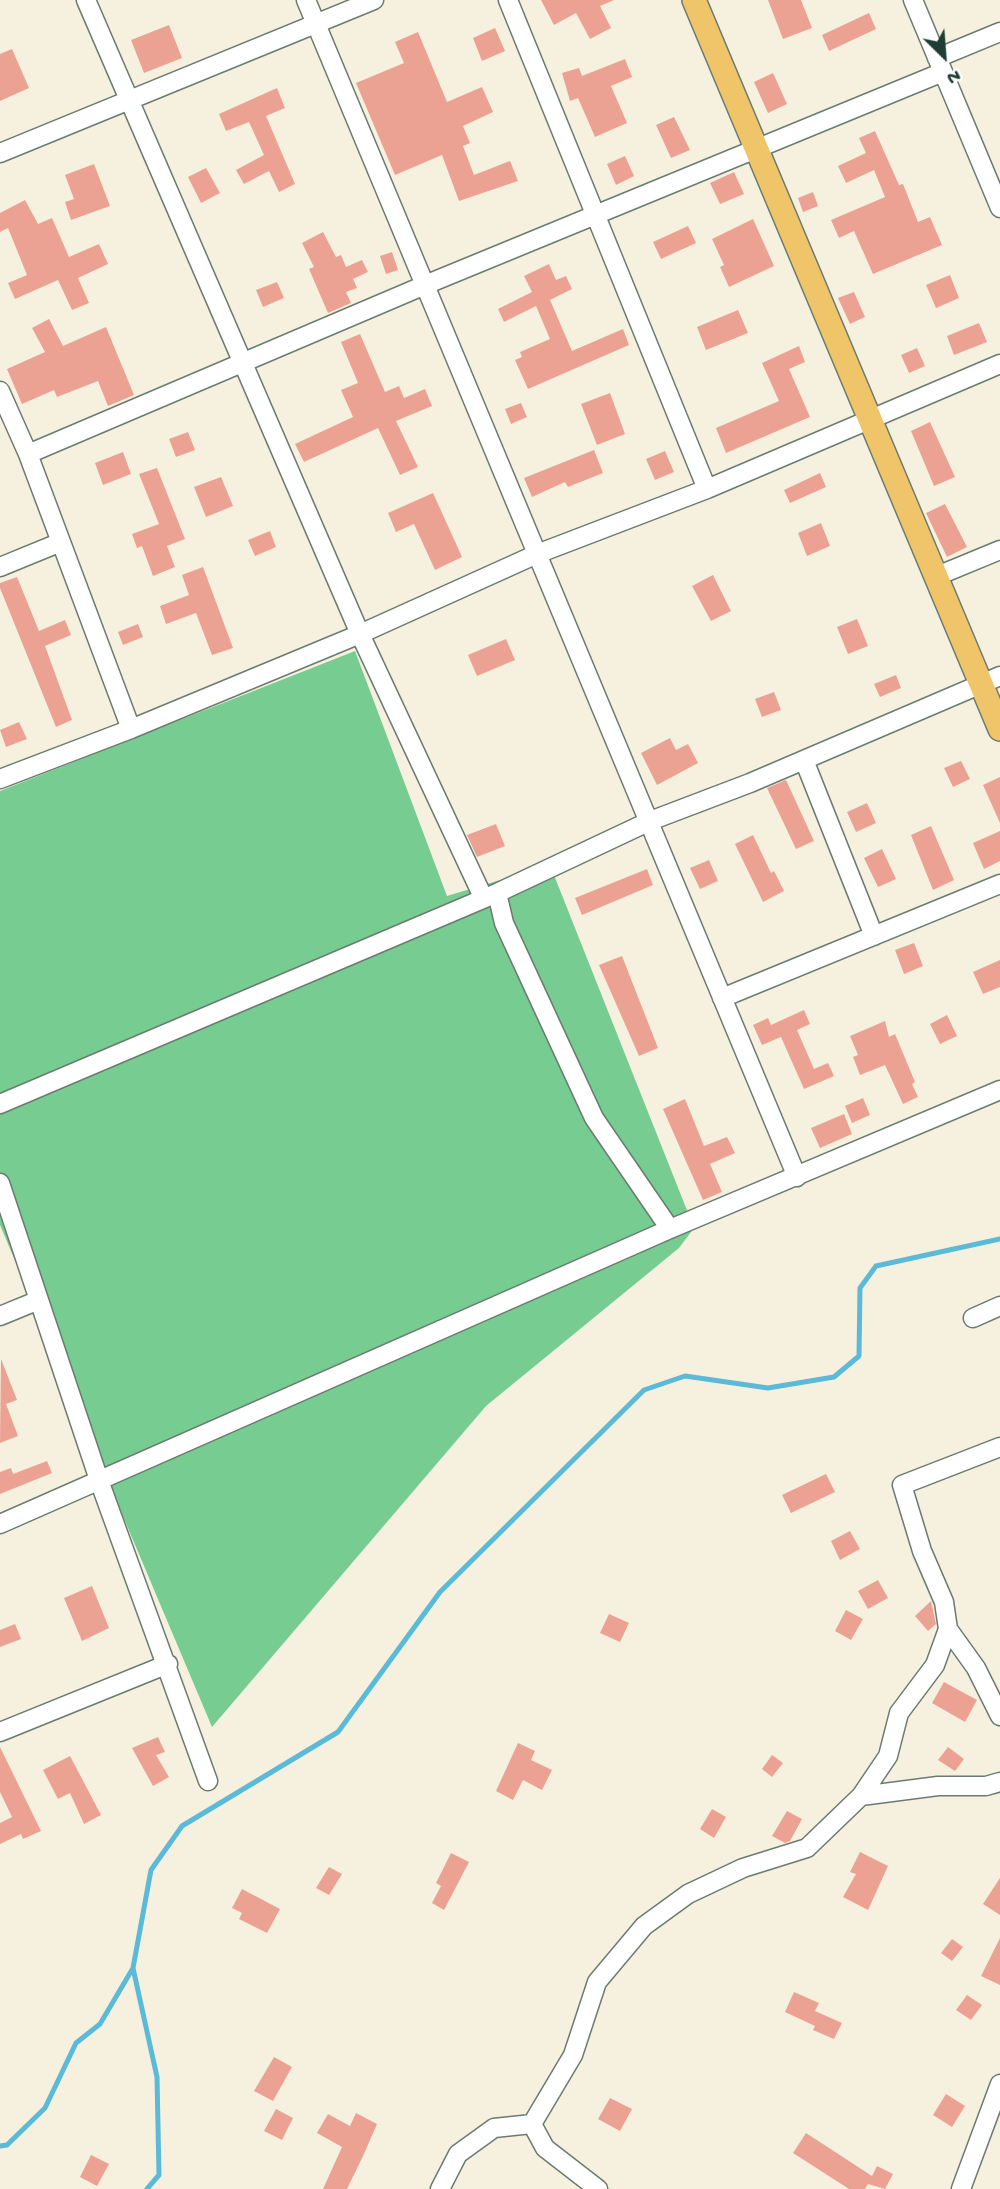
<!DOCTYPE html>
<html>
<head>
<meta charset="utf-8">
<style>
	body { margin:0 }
	#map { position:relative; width:1000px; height:2189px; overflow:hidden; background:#f6f0df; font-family:"Gochi Hand",sans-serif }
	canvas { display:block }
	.north { position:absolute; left:909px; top:21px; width:70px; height:70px; -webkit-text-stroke:5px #fff; paint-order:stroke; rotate:155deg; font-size:19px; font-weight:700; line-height:28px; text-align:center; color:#1f3d34 }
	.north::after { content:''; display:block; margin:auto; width:24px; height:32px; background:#1f3d34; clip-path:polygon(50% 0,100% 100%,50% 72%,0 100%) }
</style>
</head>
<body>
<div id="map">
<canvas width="1000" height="2189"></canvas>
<div class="north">N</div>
</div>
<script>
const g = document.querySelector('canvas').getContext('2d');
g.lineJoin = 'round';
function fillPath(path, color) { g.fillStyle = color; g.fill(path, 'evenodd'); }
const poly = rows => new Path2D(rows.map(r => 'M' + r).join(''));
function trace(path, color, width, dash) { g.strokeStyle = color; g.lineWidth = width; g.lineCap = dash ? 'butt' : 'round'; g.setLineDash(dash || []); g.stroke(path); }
fillPath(poly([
	[355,651,447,896,550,865,694,1228,679,1248,486,1406,212,1727,0,1225,0,791]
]), '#76cc91');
trace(poly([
	[0,2146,7,2145,45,2108,76,2043,100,2024,133,1968],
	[147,2189,159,2175,157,2077,133,1968,151,1870,182,1826,338,1732,440,1592,644,1390,685,1376,768,1388,834,1377,859,1356,860,1288,876,1266,1000,1239]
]), '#5abad8', 5);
fillPath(poly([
	[541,0,614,0,600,6,611,28,590,39,576,13,554,25],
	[768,0,801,0,812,28,783,39],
	[869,13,876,29,829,51,822,35],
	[169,25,182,58,144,73,131,40],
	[495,28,505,51,482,61,473,38],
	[418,32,447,102,482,87,493,112,463,126,470,143,463,146,474,175,510,161,518,181,459,201,442,155,395,175,356,83,404,63,395,42],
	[12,49,29,88,0,101,0,54],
	[625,59,632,77,611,86,627,123,595,137,578,98,570,101,562,73,579,68,582,76],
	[773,73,787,104,768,113,754,82],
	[277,88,285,108,266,116,295,184,279,192,269,171,244,184,236,170,264,155,249,122,226,131,219,114],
	[674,117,690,150,671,158,656,125],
	[875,131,899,185,903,184,918,222,930,217,942,245,873,274,854,231,839,238,831,220,885,197,874,170,846,183,838,166,866,153,859,138],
	[625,156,634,176,616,185,607,164],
	[94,164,110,206,71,220,65,202,74,199,65,175],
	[206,168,220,193,201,203,188,177],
	[734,172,744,194,720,204,710,183],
	[813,192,818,206,803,212,798,198],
	[25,200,38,224,52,218,69,257,99,244,108,264,78,278,89,303,72,310,58,280,15,299,8,283,27,275,8,228,0,232,0,213],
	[753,219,774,266,729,287,720,267,724,265,712,239],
	[688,226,696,243,661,259,653,242],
	[323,232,336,257,341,255,346,267,362,260,368,272,353,279,357,288,346,292,351,303,328,313,309,269,314,267,302,243],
	[392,252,398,270,386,274,380,256],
	[549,264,556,280,566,276,572,289,550,300,572,351,623,329,629,345,528,389,515,360,522,357,520,352,550,339,536,306,504,322,498,309,532,292,524,276],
	[950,275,959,298,936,308,926,285],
	[277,282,284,298,263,307,256,290],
	[854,292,865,317,850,324,838,298],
	[738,310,748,333,706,350,697,327],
	[49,319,63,346,106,327,134,395,108,406,98,381,57,397,54,390,22,404,7,369,45,352,32,328],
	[979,323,987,342,954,355,947,336],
	[360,334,385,392,399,386,404,398,425,389,432,406,396,421,418,467,400,475,378,428,304,462,295,444,353,417,341,390,358,383,341,342],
	[799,346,805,362,789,369,810,417,726,453,716,428,779,401,762,363],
	[917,348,925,366,909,373,901,355],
	[610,393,625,434,597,445,581,404],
	[521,403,527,417,511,424,505,409],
	[930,422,955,477,934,486,911,431],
	[188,432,195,450,176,457,169,439],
	[594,450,603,473,568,487,565,482,532,497,524,478],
	[665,451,674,472,655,480,646,459],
	[123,452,131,474,103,485,95,463],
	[157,468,185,539,167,546,175,567,153,576,142,546,137,548,132,534,159,524,139,474],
	[820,473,826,487,790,503,784,490],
	[221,477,233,506,206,517,194,487],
	[433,493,462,557,435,570,414,524,396,532,388,513],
	[945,504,967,547,947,557,926,513],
	[821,523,830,546,807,556,798,533],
	[270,531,276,547,255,556,248,540],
	[203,567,233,648,212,655,196,613,166,624,160,606,189,595,182,575],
	[713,575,731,611,711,621,692,586],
	[17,577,39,631,65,620,71,635,45,646,72,720,56,727,0,588,0,583],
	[857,619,868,646,848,654,837,627],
	[138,624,143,637,123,645,118,632],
	[506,639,515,660,477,676,468,655],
	[896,675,901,688,880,697,874,684],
	[774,692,781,710,762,717,755,699],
	[19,722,27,739,6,747,0,730],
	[670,738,676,750,688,744,698,763,657,785,641,753],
	[961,761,970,779,953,787,944,768],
	[1000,777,1000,823,983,785],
	[786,780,814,841,796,849,767,788],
	[867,803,876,823,856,832,847,812],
	[496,824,505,846,477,857,467,835],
	[931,826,954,880,933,890,911,835],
	[1000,831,1000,861,984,869,973,843],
	[753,835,771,873,774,871,784,891,763,902,735,844],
	[882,849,896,879,878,887,864,858],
	[709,860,718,881,700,889,690,868],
	[647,869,653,885,582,915,575,898],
	[914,943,923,966,904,974,895,950],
	[622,956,658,1048,639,1056,599,965],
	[1000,960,1000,987,983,994,973,972],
	[804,1010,810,1024,797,1030,814,1069,828,1063,834,1076,804,1089,781,1037,762,1045,753,1025,768,1018,771,1025],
	[947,1015,957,1036,940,1044,930,1024],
	[885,1021,889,1037,895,1034,915,1082,912,1084,918,1097,903,1104,885,1065,860,1075,853,1057,858,1055,850,1036],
	[863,1098,870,1115,852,1123,845,1106],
	[685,1099,704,1146,727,1137,735,1153,710,1164,722,1192,703,1200,663,1109],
	[844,1114,852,1134,820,1148,811,1128],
	[1,1359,17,1400,6,1404,18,1436,0,1443],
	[47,1461,52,1473,0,1494,0,1472,11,1468,13,1474],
	[826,1474,835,1492,791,1513,782,1495],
	[850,1531,860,1549,840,1560,831,1541],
	[878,1580,888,1598,868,1609,858,1591],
	[92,1586,109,1628,82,1641,64,1598],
	[931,1601,936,1624,928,1631,915,1616],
	[846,1610,863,1619,851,1640,835,1631],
	[609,1614,629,1623,620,1642,600,1633],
	[15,1624,21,1639,0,1647,0,1630],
	[944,1682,977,1700,965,1722,932,1703],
	[158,1737,165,1752,156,1755,169,1777,153,1786,132,1748],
	[518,1743,535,1751,531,1760,552,1770,542,1790,523,1780,513,1800,496,1791],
	[0,1747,41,1831,23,1839,21,1834,0,1844,0,1823,12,1817,0,1792],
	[948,1747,964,1759,955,1771,938,1760],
	[772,1755,783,1763,772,1777,762,1769],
	[70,1756,101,1815,84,1824,70,1793,58,1799,43,1770],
	[712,1809,726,1817,714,1838,700,1829],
	[787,1811,802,1819,790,1841,785,1843,772,1836],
	[860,1852,888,1866,868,1910,843,1897,856,1874,850,1872],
	[451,1853,469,1862,444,1910,432,1903,441,1886,436,1883],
	[329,1867,342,1874,329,1895,316,1888],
	[1000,1878,1000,1915,983,1904],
	[242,1889,280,1909,267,1933,239,1919,242,1913,232,1908],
	[1000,1938,1000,1985,981,1976],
	[952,1939,963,1947,952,1961,941,1953],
	[794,1992,819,2003,815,2011,842,2023,834,2039,813,2030,815,2026,785,2012],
	[967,1995,982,2005,971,2020,956,2010],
	[274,2057,292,2067,273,2101,254,2091],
	[946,2094,965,2106,952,2127,933,2115],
	[610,2098,632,2109,620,2131,598,2119],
	[276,2109,293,2118,282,2140,264,2131],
	[356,2113,377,2124,363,2156,347,2189,323,2189,342,2147,317,2133,328,2114,350,2126],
	[806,2133,872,2176,877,2166,893,2174,885,2189,868,2184,865,2189,849,2189,793,2153],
	[91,2155,109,2164,97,2186,80,2177]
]), '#eca293');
const minor = poly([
	[86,0,360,634,483,897],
	[306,0,797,1177],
	[508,0,707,489],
	[913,0,1000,208],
	[937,58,1000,32],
	[0,153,374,0],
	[0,391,28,454,131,729],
	[28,454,425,285,943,72],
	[0,567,61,542],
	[937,576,1000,550],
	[804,760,874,936],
	[0,779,131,729,360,634,537,554,707,489,1000,364],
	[497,893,504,923,594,1118,670,1229],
	[722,998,1000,884],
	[0,1104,497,893,650,821,750,783,1000,676],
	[0,1183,100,1483,208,1781],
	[0,1316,39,1300],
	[973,1318,1000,1306],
	[0,1524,670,1229,1000,1090],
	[948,1629,976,1668,1000,1716],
	[0,1732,168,1664],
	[861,1796,938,1786,986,1786,1000,1782],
	[532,2124,545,2148,598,2189],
	[440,2189,458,2154,494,2128,532,2124,573,2055,597,1982,644,1926,688,1894,743,1868,807,1848,861,1796,888,1756,899,1713,935,1665,948,1629,944,1602,922,1551,902,1485,1000,1447],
	[961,2189,1000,2084]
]);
const major = poly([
	[694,0,1000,729]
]);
trace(minor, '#6a7c70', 21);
trace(major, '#6a7c70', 26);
trace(minor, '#fff', 18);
trace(major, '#f0c469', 23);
</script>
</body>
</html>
